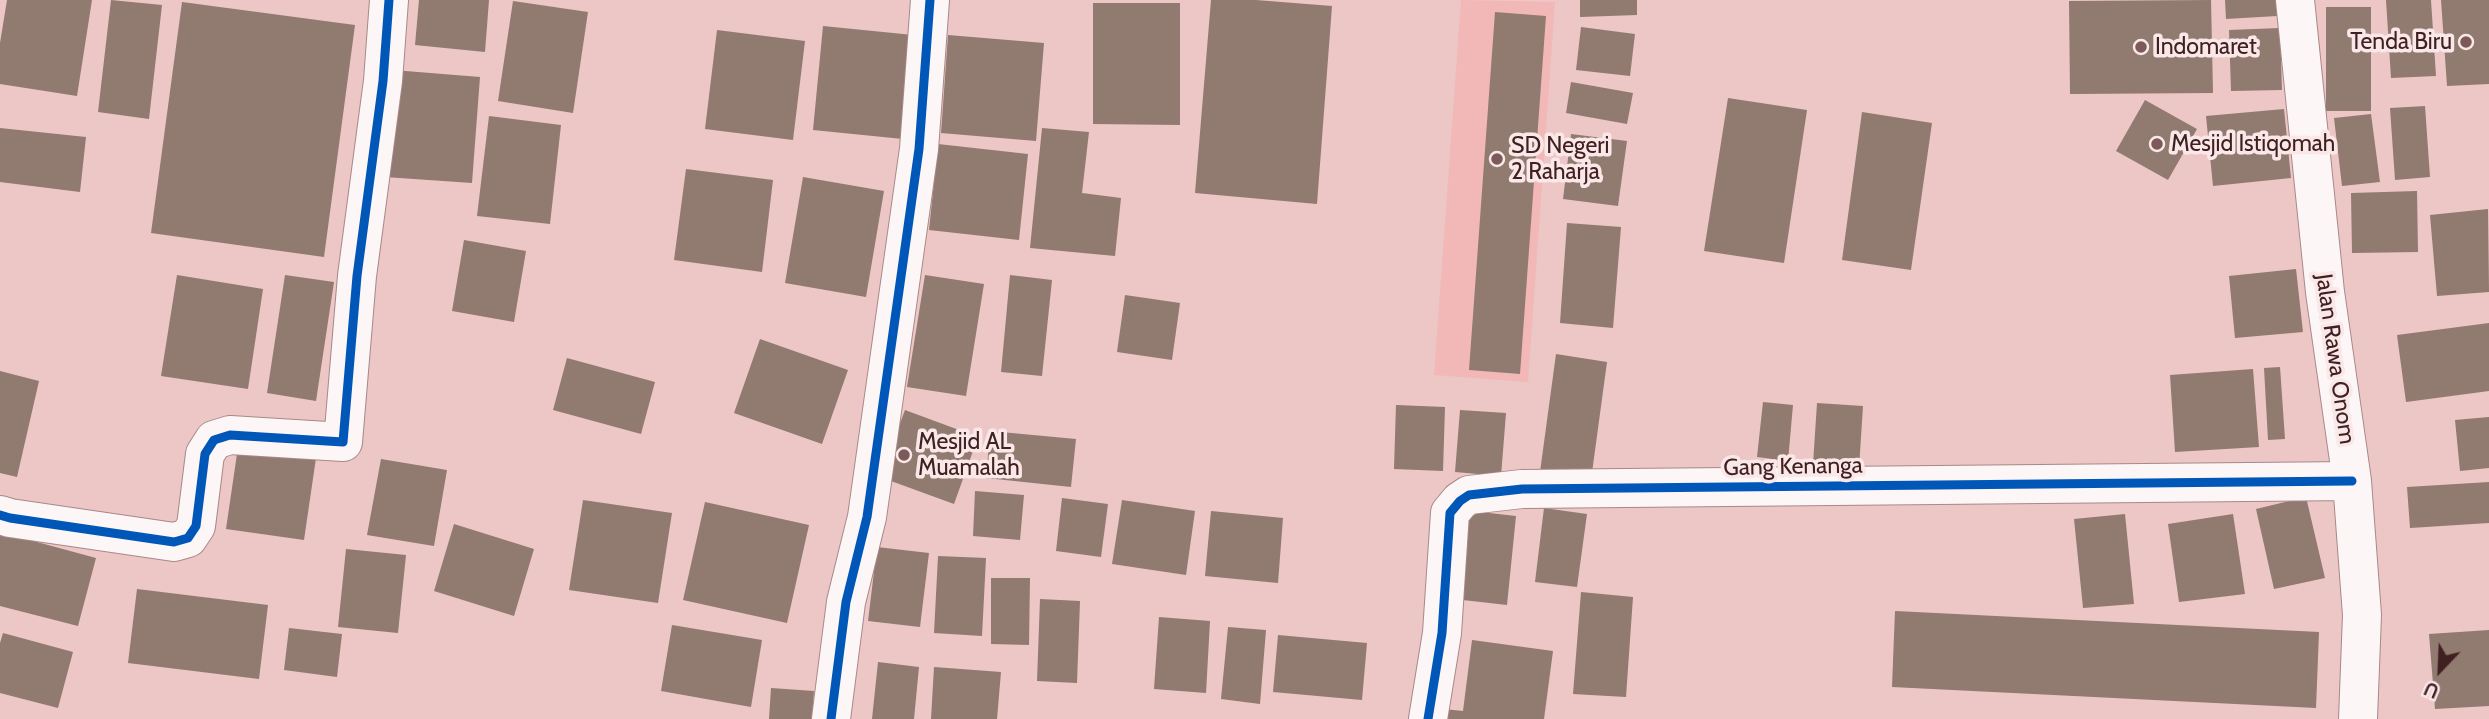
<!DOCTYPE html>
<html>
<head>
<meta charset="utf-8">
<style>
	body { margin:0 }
	#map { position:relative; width:2489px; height:719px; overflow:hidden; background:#edc6c6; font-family:Cabin,sans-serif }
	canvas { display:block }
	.north { position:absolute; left:2405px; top:635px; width:70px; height:70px; -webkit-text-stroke:5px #fae7e7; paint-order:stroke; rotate:203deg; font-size:19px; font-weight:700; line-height:28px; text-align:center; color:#402020 }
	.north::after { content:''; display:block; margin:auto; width:24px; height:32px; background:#402020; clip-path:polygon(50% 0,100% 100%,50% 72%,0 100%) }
</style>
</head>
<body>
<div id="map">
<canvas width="2489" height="719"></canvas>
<div class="north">U</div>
</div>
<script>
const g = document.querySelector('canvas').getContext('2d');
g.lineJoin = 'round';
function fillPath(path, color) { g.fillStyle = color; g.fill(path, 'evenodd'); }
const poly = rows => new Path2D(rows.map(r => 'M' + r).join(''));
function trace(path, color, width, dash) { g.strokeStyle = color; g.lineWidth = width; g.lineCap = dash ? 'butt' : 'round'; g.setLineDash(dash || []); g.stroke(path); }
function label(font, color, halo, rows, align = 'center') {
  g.font = font + ' Cabin,sans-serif'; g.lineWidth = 7; g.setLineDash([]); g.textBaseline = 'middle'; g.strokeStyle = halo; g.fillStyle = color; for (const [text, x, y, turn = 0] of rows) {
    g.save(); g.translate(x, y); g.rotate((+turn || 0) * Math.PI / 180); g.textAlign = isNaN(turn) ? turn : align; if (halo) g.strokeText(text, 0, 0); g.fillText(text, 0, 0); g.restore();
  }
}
fillPath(poly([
	[1461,0,1555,2,1528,382,1434,375]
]), '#f2b8b8');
fillPath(poly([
	[7,0,92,0,77,96,0,84,0,43],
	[111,0,162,5,149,119,98,112],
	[419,0,489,0,485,52,415,45],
	[1211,0,1256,0,1332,6,1317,204,1195,193],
	[1580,0,1637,0,1637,15,1580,17],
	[2211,0,2213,93,2070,94,2069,1],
	[2225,0,2276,0,2277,16,2226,19],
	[2386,0,2431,0,2436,76,2391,78],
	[2441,0,2489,0,2489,84,2447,86],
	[513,1,588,12,573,113,498,101],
	[182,2,355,25,324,257,151,233],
	[1093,3,1180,3,1180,125,1093,124],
	[2326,7,2371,7,2371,111,2326,111],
	[1495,12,1546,16,1520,374,1469,370],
	[823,26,913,35,903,139,813,130],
	[1581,27,1635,34,1630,76,1576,70],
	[2280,28,2282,90,2231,91,2229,30],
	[717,30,805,41,793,140,705,129],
	[948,35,1044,43,1036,141,941,133],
	[393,70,480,77,472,183,385,177],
	[1571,82,1633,93,1627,124,1566,113],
	[1728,98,1807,110,1784,263,1704,251],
	[2145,100,2197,129,2168,180,2116,151],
	[2425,106,2430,177,2395,180,2390,108],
	[2284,109,2291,178,2213,186,2206,116],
	[1862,112,1932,123,1911,270,1842,260],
	[2371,114,2380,182,2342,186,2334,118],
	[489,116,561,125,550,224,477,216],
	[0,128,86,137,80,192,0,182],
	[1042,128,1089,132,1082,193,1121,198,1115,256,1030,248],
	[1571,134,1627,141,1618,206,1563,199],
	[938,144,1028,154,1019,240,929,230],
	[686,169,773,180,762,272,674,260],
	[803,177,884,191,866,297,785,283],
	[2417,191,2418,252,2352,253,2351,193],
	[2488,209,2489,292,2437,296,2430,215],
	[1567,223,1621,227,1613,328,1560,323],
	[464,240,526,251,514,322,452,311],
	[2296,269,2303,332,2235,338,2229,276],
	[177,275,263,289,248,389,161,376],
	[285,275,334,282,316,401,267,393],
	[925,275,984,284,966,396,907,387],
	[1010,275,1052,280,1042,376,1001,372],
	[1125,295,1180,303,1172,360,1117,352],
	[2489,323,2489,391,2406,402,2397,335],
	[760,339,848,370,822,444,734,413],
	[1556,354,1607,362,1591,480,1540,472],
	[567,358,655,382,641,434,553,410],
	[2280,367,2285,439,2268,440,2264,368],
	[2253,369,2259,447,2175,452,2170,375],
	[0,371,39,381,17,477,0,473],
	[1763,402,1793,405,1788,461,1757,457],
	[1817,403,1863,406,1859,468,1813,464],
	[1396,405,1445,407,1443,471,1394,469],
	[905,410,978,437,954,504,880,477],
	[1460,410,1506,413,1501,476,1455,472],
	[2489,417,2489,468,2460,471,2455,420],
	[990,431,1076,439,1071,487,986,478],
	[238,447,316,458,304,540,226,529],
	[381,459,447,470,434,546,367,535],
	[2489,482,2489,523,2410,528,2407,487],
	[975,491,1024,495,1020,540,973,536],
	[2306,497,2325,578,2274,589,2256,509],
	[1062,498,1108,504,1101,557,1056,551],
	[583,500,672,513,658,603,569,590],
	[1122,500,1195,511,1186,575,1112,564],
	[705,502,809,525,787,623,683,600],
	[1544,508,1587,514,1577,587,1535,582],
	[1462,510,1516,516,1507,605,1454,599],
	[1211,511,1283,518,1278,583,1205,576],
	[2125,514,2134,604,2083,608,2074,519],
	[2233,514,2245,594,2179,602,2168,524],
	[454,524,534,549,514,616,434,591],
	[0,532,96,558,78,626,0,606],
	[877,547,929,553,920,627,868,621],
	[346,549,406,555,398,633,338,627],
	[938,556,986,558,982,636,934,633],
	[991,578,1030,578,1029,645,991,644],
	[137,589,268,605,259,679,128,663],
	[1581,592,1633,597,1626,697,1573,694],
	[1040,599,1080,601,1077,683,1037,681],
	[1895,611,2319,632,2316,708,1892,687],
	[1159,617,1210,621,1206,693,1154,689],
	[672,625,762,640,751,707,661,691],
	[1228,627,1266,630,1260,704,1221,699],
	[289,628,342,634,337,677,284,670],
	[2489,630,2489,706,2435,709,2429,634],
	[3,633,73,652,58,708,0,693,0,643],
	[1278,635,1367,643,1362,700,1273,692],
	[1472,640,1553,651,1544,719,1433,719,1434,708,1463,711],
	[878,662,919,667,914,719,872,719],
	[934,667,1001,672,997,719,931,719],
	[771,688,814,691,812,719,769,719]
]), '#917a6f');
const minor = poly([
	[2295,0,2325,292,2352,481,2362,615,2358,719],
	[0,515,10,518,174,542,188,538,196,526,205,454,214,440,230,435,343,442,357,276,383,81,389,0],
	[831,719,846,602,867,517,919,149,930,0],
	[1428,719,1442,633,1450,513,1460,501,1469,495,1522,489,2352,481]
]);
trace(minor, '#a88889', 40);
trace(minor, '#fcf6f6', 38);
trace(poly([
	[0,515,10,518,174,542,188,538,196,526,205,454,214,440,230,435,343,442,357,276,383,81,389,0],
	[831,719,846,602,867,517,919,149,930,0],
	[1428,719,1442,633,1450,513,1460,501,1469,495,1522,489,2352,481]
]), '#0057b8', 9);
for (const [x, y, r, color] of [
	[2466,42,7,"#7d5a5a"],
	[2141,47,7,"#7d5a5a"],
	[2157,144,7,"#7d5a5a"],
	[1497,159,7,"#7d5a5a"],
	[904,455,7,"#7d5a5a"]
]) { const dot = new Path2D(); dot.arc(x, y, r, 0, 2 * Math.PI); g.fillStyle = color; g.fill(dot); trace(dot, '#fae7e7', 2.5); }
label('23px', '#402020', '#fae7e7', [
	["Tenda Biru",2452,42,"right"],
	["Indomaret",2155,47],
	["Mesjid Istiqomah",2171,144],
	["SD Negeri",1511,146],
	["2 Raharja",1511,172],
	["Mesjid AL",918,442],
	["Muamalah",918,468]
], 'left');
label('23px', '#402020', '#fae7e7', [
	["Jalan Rawa Onom",2335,359,82],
	["Gang Kenanga",1793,467,-1]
]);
</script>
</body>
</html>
